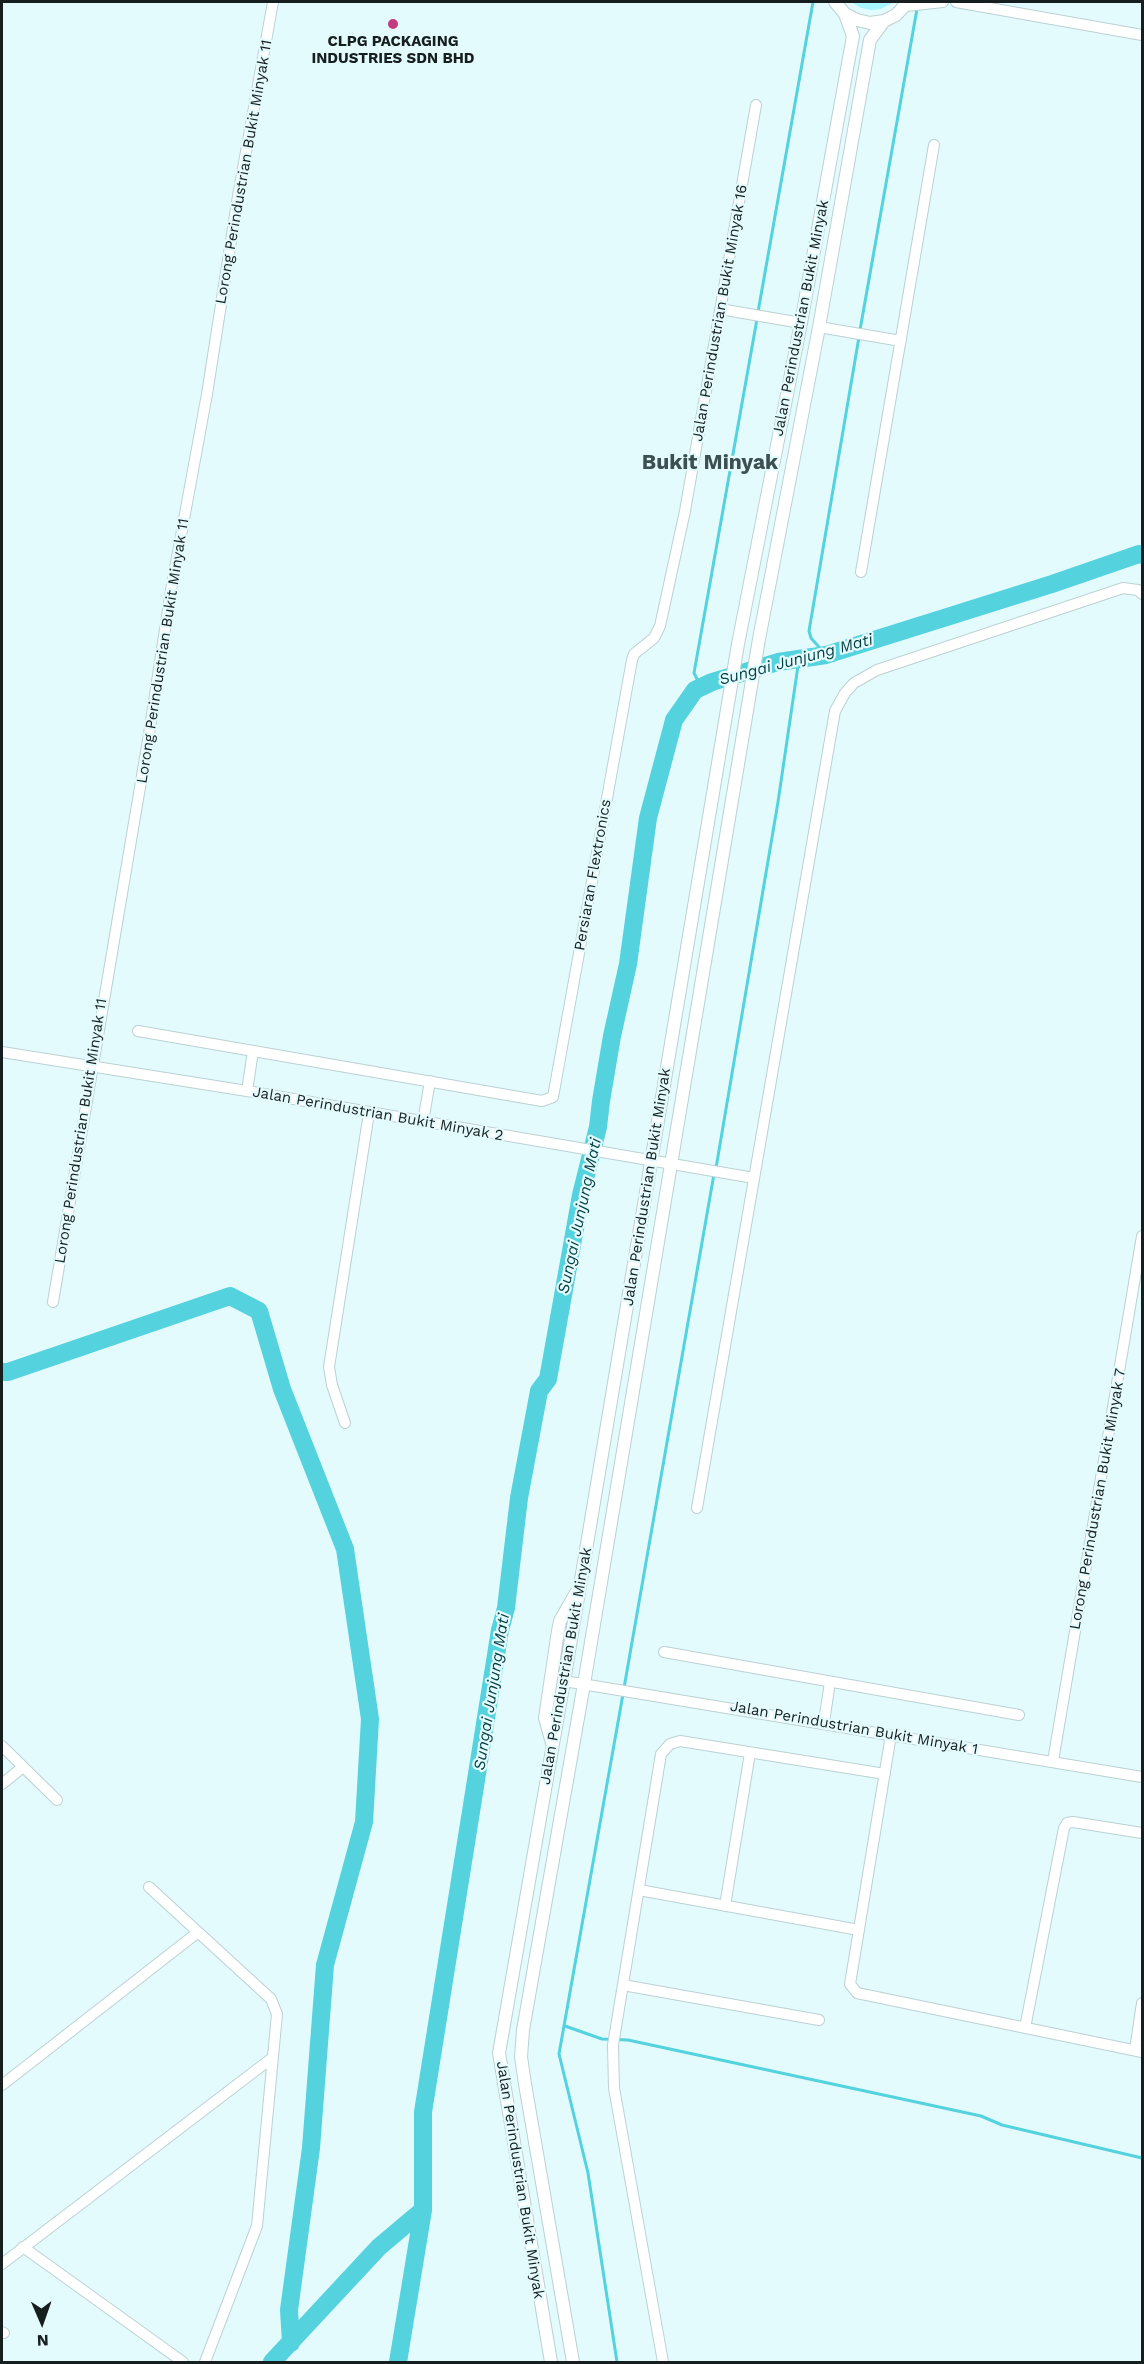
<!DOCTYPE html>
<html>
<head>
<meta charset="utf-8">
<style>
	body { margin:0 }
	#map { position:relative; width:1144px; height:2364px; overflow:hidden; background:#e4fbfe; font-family:"Work Sans",sans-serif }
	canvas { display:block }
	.frame { position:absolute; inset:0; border:3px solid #161e1f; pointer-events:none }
	.north { position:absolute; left:12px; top:2292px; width:60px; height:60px; -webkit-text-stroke:4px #e4fbfe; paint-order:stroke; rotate:178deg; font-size:16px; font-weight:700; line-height:24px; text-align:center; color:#161e1f }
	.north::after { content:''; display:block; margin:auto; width:21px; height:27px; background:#161e1f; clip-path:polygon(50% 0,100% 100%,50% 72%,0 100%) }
</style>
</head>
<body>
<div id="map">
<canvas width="1144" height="2364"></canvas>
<div class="frame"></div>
<div class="north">N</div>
</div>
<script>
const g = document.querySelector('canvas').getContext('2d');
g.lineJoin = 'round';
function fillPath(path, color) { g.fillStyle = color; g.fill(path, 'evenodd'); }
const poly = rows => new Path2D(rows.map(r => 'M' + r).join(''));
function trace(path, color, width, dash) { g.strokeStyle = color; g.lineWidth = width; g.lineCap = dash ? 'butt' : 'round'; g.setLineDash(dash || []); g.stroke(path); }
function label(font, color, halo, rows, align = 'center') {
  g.font = font + ' "Work Sans",sans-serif'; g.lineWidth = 4.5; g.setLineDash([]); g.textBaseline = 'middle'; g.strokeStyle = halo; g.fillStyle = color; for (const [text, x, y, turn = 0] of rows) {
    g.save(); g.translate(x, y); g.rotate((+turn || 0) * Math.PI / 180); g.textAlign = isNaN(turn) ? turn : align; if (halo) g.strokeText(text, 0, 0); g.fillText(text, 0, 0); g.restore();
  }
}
fillPath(poly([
	[851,2,894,2,881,9,871,10,861,8]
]), '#a8f5fd');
trace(poly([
	[758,312,813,2],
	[860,330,917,9],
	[826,655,811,638,809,631,859,337],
	[701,687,694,673,757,319],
	[716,1168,778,802,799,659],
	[624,1688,714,1174],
	[565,2026,602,2039,628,2040,981,2116,1002,2125,1142,2158],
	[617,2362,588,2173,559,2054,623,1694]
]), '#54d2de', 3);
trace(poly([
	[2,1372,8,1372,230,1296,259,1311,282,1389,345,1549,370,1719,364,1822,325,1965,311,2148,289,2310,291,2343],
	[272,2362,379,2247,423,2210],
	[398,2362,423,2210,423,2112,500,1630,506,1608,519,1498,539,1391,548,1379,581,1195,598,1127,601,1101,612,1036,628,964,648,818,674,720,695,690,712,682,778,662,826,655,1052,584,1139,554,1142,555]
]), '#54d2de', 18);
const minor = poly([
	[956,2,1142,35],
	[906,6,943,2],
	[720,309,801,323],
	[819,327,901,341],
	[861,572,934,145],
	[138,1031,542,1101,553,1097,632,660,634,654,654,638,660,626,685,511,756,105],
	[2,1052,247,1091,754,1178],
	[247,1091,253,1051],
	[423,1122,430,1081],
	[53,1302,149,734,171,590,207,394,238,196,273,2],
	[345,1423,332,1385,329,1367,369,1113],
	[697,1508,835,711,845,693,854,683,877,670,1123,588,1138,590,1142,594],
	[664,1652,1019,1715],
	[564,1681,1142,1777],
	[824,1722,830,1682],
	[891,1735,850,1984,857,1993,1142,2052],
	[2,1746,57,1800],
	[1053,1761,1142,1236],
	[2,1784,23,1767],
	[149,1887,271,1999,277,2014,257,2226,205,2362],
	[639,1890,859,1930],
	[725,1906,750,1753],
	[623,1985,819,2020],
	[1025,2028,1064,1828,1067,1823,1073,1822,1142,1833],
	[1135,2050,1142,2003],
	[2,2085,197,1933],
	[23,2247,183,2362],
	[2,2264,272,2058],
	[2,2332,4,2333],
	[663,2362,614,2088,613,2045,661,1754,670,1744,680,1741,885,1774]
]);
const major = poly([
	[835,2,845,14,857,20,870,23,884,21,896,15,908,2],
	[552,1743,545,1718,558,1631,560,1621,576,1593],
	[551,2362,499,2053,564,1681,738,644,801,323,853,36,845,14],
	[573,2362,525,2084,521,2057,523,2030,584,1684,759,639,819,327,870,40,884,21]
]);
trace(minor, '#bbd1d3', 12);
trace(major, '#bbd1d3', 14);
trace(minor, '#fff', 10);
trace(major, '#fff', 12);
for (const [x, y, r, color] of [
	[393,24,6,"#c23c7e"]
]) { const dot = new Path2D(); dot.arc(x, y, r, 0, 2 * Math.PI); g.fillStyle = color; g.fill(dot); trace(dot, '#e4fbfe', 2); }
label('bold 15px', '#161e1f', '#e4fbfe', [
	["CLPG PACKAGING",393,42],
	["INDUSTRIES SDN BHD",393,59]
]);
label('15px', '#161e1f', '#e4fbfe', [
	["Lorong Perindustrian Bukit Minyak 11",244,172,-80],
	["Jalan Perindustrian Bukit Minyak 16",720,313,-80],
	["Jalan Perindustrian Bukit Minyak",801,318,-79],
	["Lorong Perindustrian Bukit Minyak 11",163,651,-81],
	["Persiaran Flextronics",593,875,-80],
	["Jalan Perindustrian Bukit Minyak 2",378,1114,10],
	["Lorong Perindustrian Bukit Minyak 11",81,1131,-81],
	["Jalan Perindustrian Bukit Minyak",647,1187,-81],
	["Lorong Perindustrian Bukit Minyak 7",1098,1499,-80],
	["Jalan Perindustrian Bukit Minyak",566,1666,-80],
	["Jalan Perindustrian Bukit Minyak 1",854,1728,10],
	["Jalan Perindustrian Bukit Minyak",520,2180,81]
]);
label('italic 16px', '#003d42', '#e4fbfe', [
	["Sungai Junjung Mati",796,660,-15],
	["Sungai Junjung Mati",580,1216,-78],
	["Sungai Junjung Mati",492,1692,-81]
]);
label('bold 21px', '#3c4f51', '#e4fbfe', [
	["Bukit Minyak",710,463]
]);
</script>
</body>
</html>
